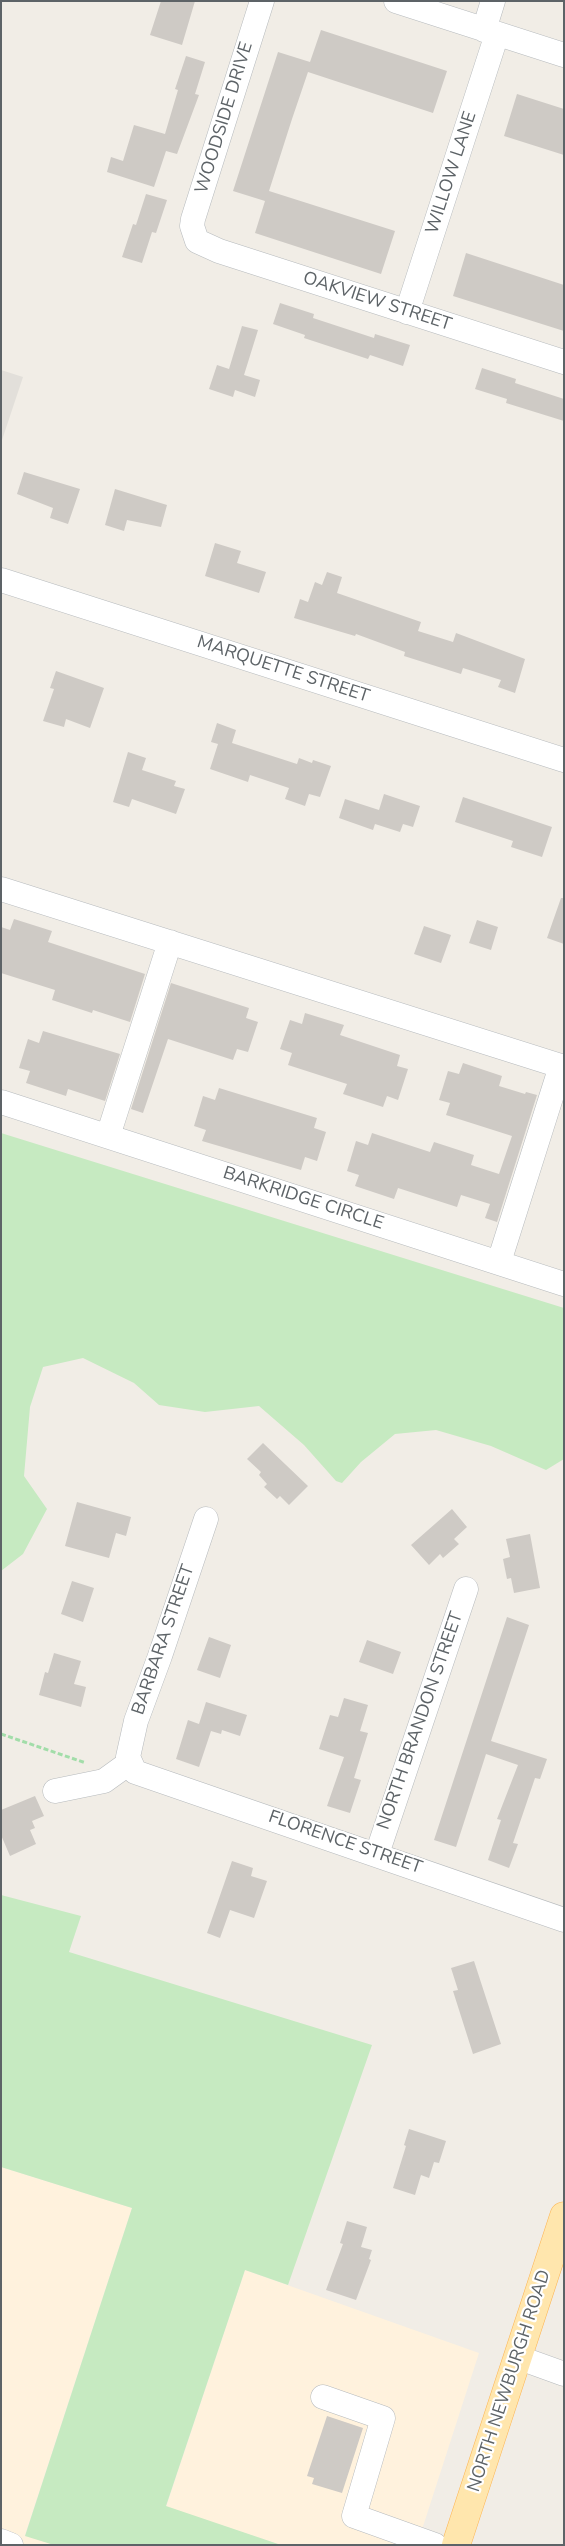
<!DOCTYPE html>
<html>
<head>
<meta charset="utf-8">
<style>
	body { margin:0 }
	#map { position:relative; width:565px; height:2546px; overflow:hidden; background:#f1ede6; font-family:"Nunito Sans",sans-serif }
	canvas { display:block }
	.frame { position:absolute; inset:0; border:2px solid #5d6367; pointer-events:none }
</style>
</head>
<body>
<div id="map">
<canvas width="565" height="2546"></canvas>
<div class="frame"></div>
</div>
<script>
const g = document.querySelector('canvas').getContext('2d');
g.lineJoin = 'round';
function fillPath(path, color) { g.fillStyle = color; g.fill(path, 'evenodd'); }
const poly = rows => new Path2D(rows.map(r => 'M' + r).join(''));
function trace(path, color, width, dash) { g.strokeStyle = color; g.lineWidth = width; g.lineCap = dash ? 'butt' : 'round'; g.setLineDash(dash || []); g.stroke(path); }
function label(font, color, halo, rows, align = 'center') {
  g.font = font + ' "Nunito Sans",sans-serif'; g.lineWidth = 4.5; g.setLineDash([]); g.textBaseline = 'middle'; g.strokeStyle = halo; g.fillStyle = color; for (const [text, x, y, turn = 0] of rows) {
    g.save(); g.translate(x, y); g.rotate((+turn || 0) * Math.PI / 180); g.textAlign = isNaN(turn) ? turn : align; if (halo) g.strokeText(text, 0, 0); g.fillText(text, 0, 0); g.restore();
  }
}
fillPath(poly([
	[1,2167,132,2208,25,2535,54,2545,1,2545],
	[245,2270,479,2353,417,2545,281,2545,166,2507]
]), '#fff2dd');
fillPath(poly([
	[1,370,23,377,1,443]
]), '#e2dfda');
fillPath(poly([
	[1,1133,564,1308,564,1459,546,1470,491,1446,436,1430,395,1434,361,1462,342,1483,336,1481,304,1445,259,1406,205,1412,159,1405,134,1383,83,1358,43,1367,30,1407,24,1476,47,1509,23,1554,1,1571],
	[1,1895,81,1916,69,1952,372,2045,288,2285,245,2270,166,2506,281,2545,54,2545,25,2536,132,2208,1,2167]
]), '#c6eac1');
fillPath(poly([
	[161,1,195,1,182,45,150,35],
	[321,30,447,71,433,113,308,72,292,119,269,191,395,231,381,274,255,233,265,201,233,191,278,52,310,62],
	[186,56,205,62,195,94,199,95,177,154,166,151,154,187,107,172,111,157,123,161,134,125,165,134,178,90,175,89],
	[517,94,564,109,564,155,504,136],
	[146,194,167,200,156,233,152,232,142,263,122,257,133,224,136,225],
	[466,253,564,285,564,331,453,296],
	[280,303,314,314,313,318,374,338,375,334,410,345,403,366,370,355,368,359,304,338,305,335,273,324],
	[242,326,258,330,244,375,260,380,255,397,235,390,233,397,209,389,217,365,229,369],
	[482,368,516,379,515,383,564,399,564,421,506,403,507,399,475,389],
	[24,472,80,489,68,524,50,518,53,508,17,494],
	[115,489,167,505,161,527,127,520,124,531,105,525],
	[215,543,241,551,237,563,266,572,259,593,205,576],
	[327,572,342,577,337,593,421,622,418,631,453,642,456,633,525,659,515,693,498,687,501,680,463,668,461,674,404,656,405,652,356,634,355,636,294,618,300,599,308,602,315,582,322,585],
	[56,671,104,688,90,728,66,719,64,727,43,721,54,689,50,688],
	[217,723,236,730,232,743,297,764,299,758,312,763,313,760,331,766,320,797,309,794,305,806,285,799,289,788,250,775,248,782,210,769,218,744,211,742],
	[128,752,146,758,142,770,176,781,174,786,185,789,176,814,132,799,129,807,113,802],
	[384,794,420,806,413,827,403,824,400,832,375,824,373,830,339,818,345,799,379,810],
	[463,797,552,827,542,857,511,847,513,841,455,822],
	[561,898,564,898,564,944,547,938],
	[14,919,52,931,48,942,145,974,130,1022,93,1010,92,1013,52,1000,55,990,1,973,1,927,10,930],
	[477,920,498,927,491,950,469,943],
	[424,926,451,935,441,963,414,954],
	[171,983,249,1008,246,1018,258,1022,248,1052,237,1049,233,1060,168,1039,143,1113,131,1109],
	[305,1013,344,1025,340,1035,400,1055,397,1066,408,1069,398,1100,387,1096,383,1107,343,1094,347,1084,288,1065,292,1053,280,1049,290,1020,302,1024],
	[43,1031,120,1054,105,1101,68,1089,66,1096,26,1083,30,1071,19,1068,28,1039,39,1043],
	[463,1063,502,1076,499,1086,525,1094,526,1092,537,1095,497,1222,485,1218,490,1204,461,1195,457,1207,398,1188,394,1199,355,1186,359,1175,347,1171,356,1141,368,1145,372,1133,430,1152,434,1142,474,1155,471,1165,499,1174,512,1136,446,1115,450,1103,439,1100,448,1071,459,1074],
	[219,1088,317,1118,314,1128,326,1132,317,1161,305,1157,301,1170,202,1141,206,1130,194,1126,203,1096,215,1100],
	[263,1443,308,1486,289,1505,280,1496,277,1499,264,1487,267,1484,259,1475,261,1472,247,1459],
	[77,1502,131,1517,126,1536,116,1533,109,1558,65,1546],
	[452,1509,467,1527,454,1539,459,1544,443,1558,440,1554,429,1565,411,1545],
	[530,1534,540,1588,514,1593,511,1578,507,1579,503,1559,510,1557,506,1539],
	[72,1581,94,1588,83,1622,61,1614],
	[507,1617,529,1625,491,1741,547,1759,540,1779,535,1778,513,1843,518,1844,509,1868,488,1860,501,1820,497,1819,518,1765,486,1754,456,1847,434,1840],
	[209,1637,231,1645,220,1678,197,1670],
	[367,1640,401,1652,393,1674,359,1662],
	[54,1653,81,1661,74,1684,86,1687,81,1707,39,1695,45,1672,48,1673],
	[344,1698,368,1705,360,1731,368,1733,354,1778,361,1780,350,1813,327,1806,344,1757,319,1749,330,1715,338,1717],
	[206,1702,247,1715,240,1736,222,1730,221,1734,211,1731,199,1767,176,1759,188,1720,199,1724],
	[35,1796,44,1816,32,1821,35,1828,30,1830,36,1844,10,1856,1,1835,1,1810],
	[232,1861,253,1868,251,1876,267,1881,254,1918,230,1910,220,1938,207,1933],
	[474,1961,501,2044,473,2054,453,1991,458,1990,451,1968],
	[409,2129,446,2141,439,2163,434,2162,429,2178,421,2175,415,2195,393,2188,406,2146,404,2145],
	[347,2221,367,2227,361,2247,372,2250,369,2259,371,2260,356,2300,326,2290,343,2244,340,2243],
	[327,2416,363,2428,342,2493,312,2484,314,2478,307,2476]
]), '#cecac5');
const minor = poly([
	[262,1,193,219,192,226,197,241,219,251,564,362],
	[396,1,564,55],
	[484,30,493,1],
	[407,312,497,34],
	[1,580,564,760],
	[1,889,564,1067],
	[1,1102,564,1284],
	[108,1136,170,942],
	[499,1262,561,1066],
	[206,1519,160,1656,136,1721,128,1757,135,1772,564,1920],
	[55,1791,104,1781,129,1763],
	[377,1854,466,1589],
	[517,2357,564,2374],
	[323,2397,383,2418,354,2516,435,2545],
	[1,2541,11,2545]
]);
const major = poly([
	[456,2545,564,2216]
]);
trace(minor, '#b6babd', 25);
trace(major, '#fdb552', 29);
trace(poly([
	[1,1734,86,1763]
]), '#a2dda9', 3, [5, 2.5]);
trace(minor, '#fff', 24);
trace(major, '#ffe6ad', 28);
label('18px', '#5d6367', '#fff', [
	["WOODSIDE DRIVE",225,118,-73],
	["WILLOW LANE",452,173,-72],
	["OAKVIEW STREET",377,302,18],
	["MARQUETTE STREET",283,670,18],
	["BARKRIDGE CIRCLE",303,1199,18],
	["BARBARA STREET",164,1640,-71],
	["NORTH BRANDON STREET",421,1721,-71],
	["FLORENCE STREET",345,1843,19],
	["NORTH NEWBURGH ROAD",510,2381,-72]
]);
</script>
</body>
</html>
